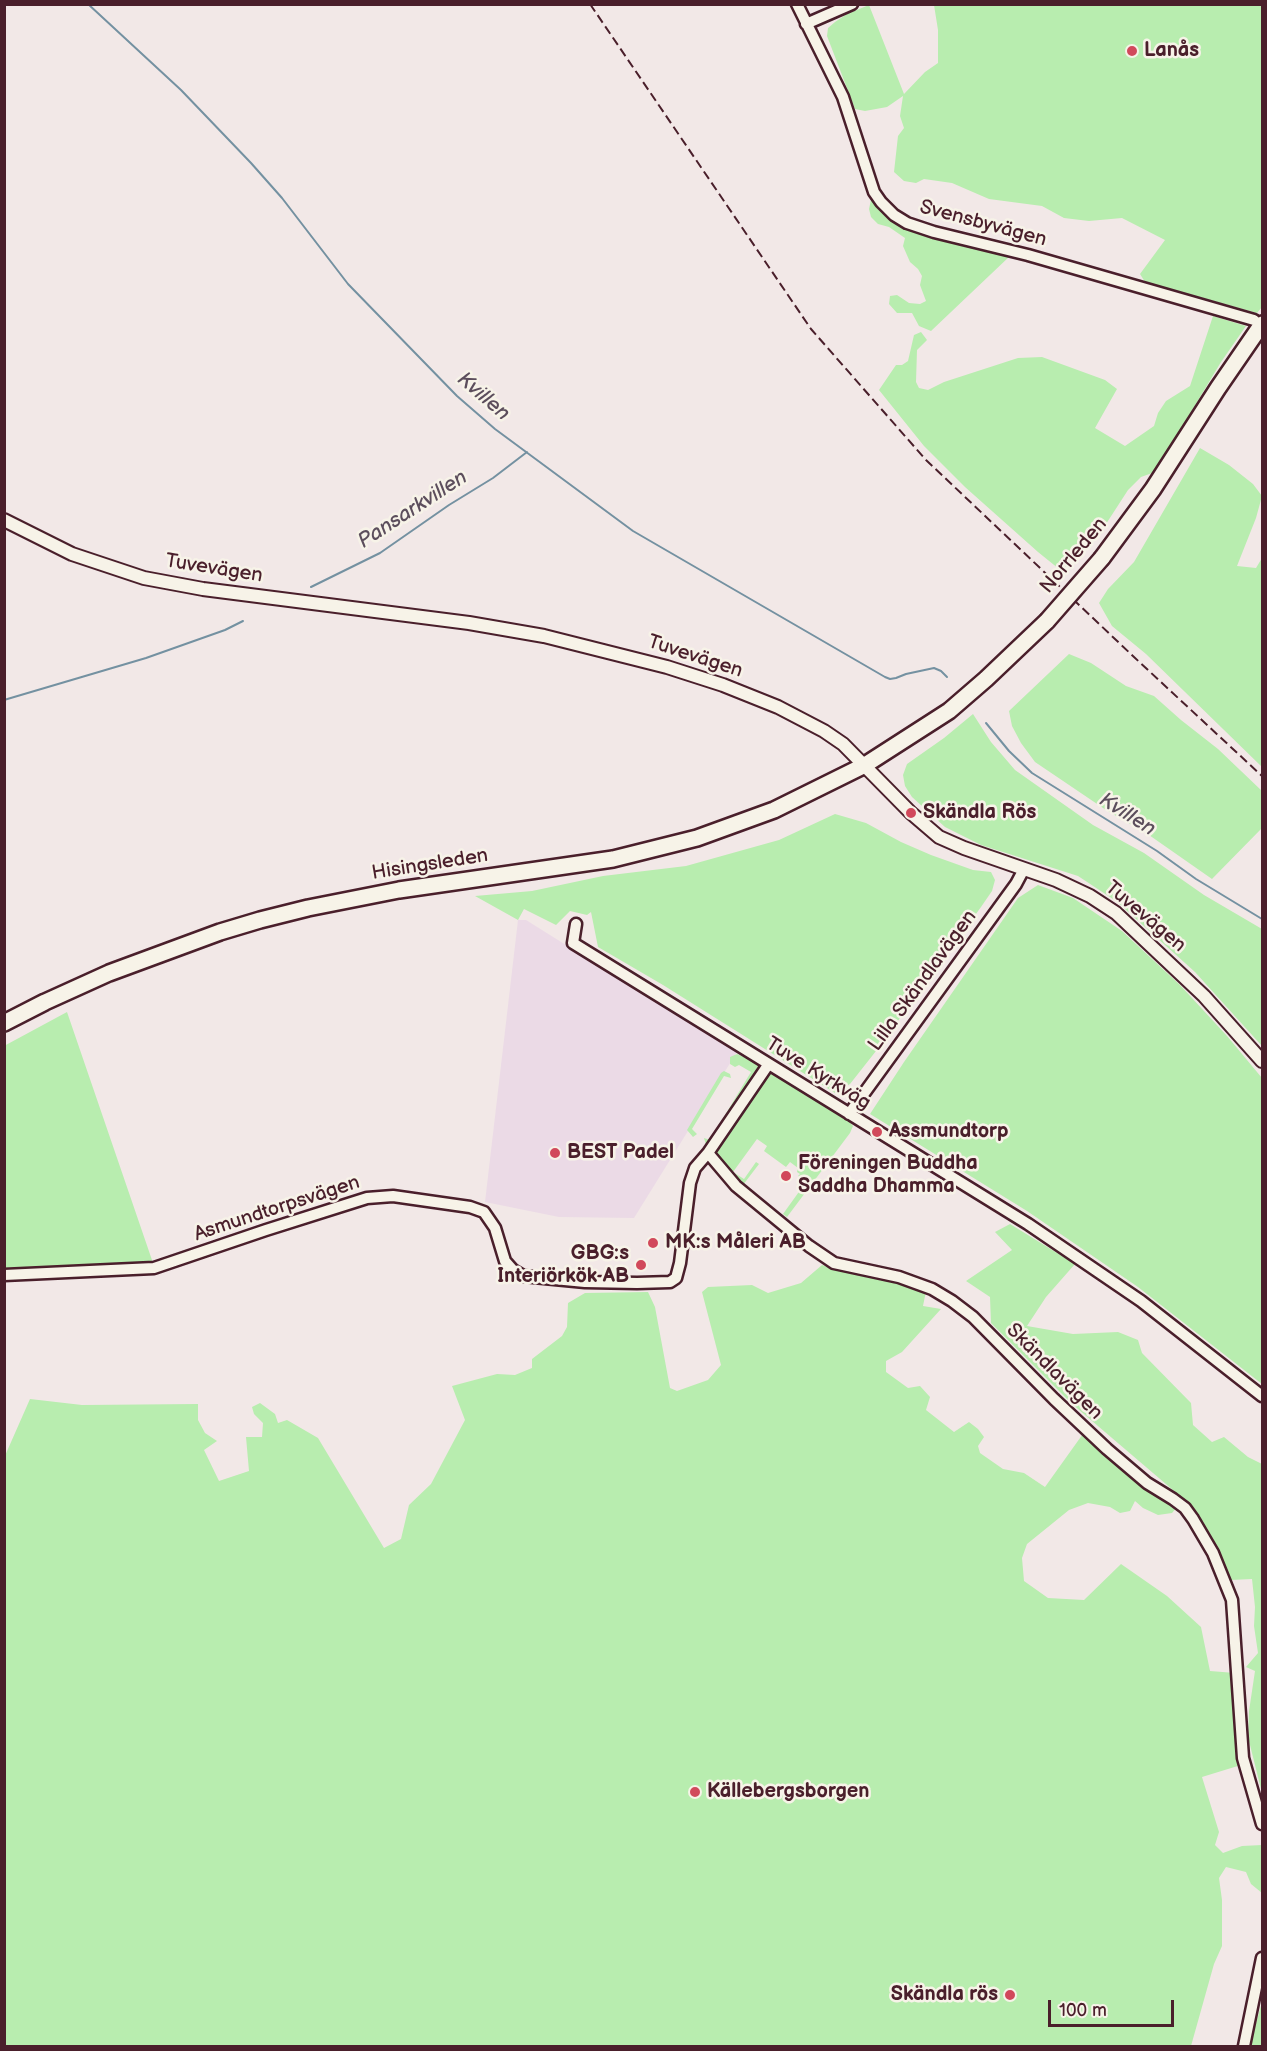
<!DOCTYPE html>
<html>
<head>
<meta charset="utf-8">
<style>
	body { margin:0 }
	#map { position:relative; width:1267px; height:2051px; overflow:hidden; background:#f2e8e7; font-family:"Balsamiq Sans",sans-serif }
	canvas { display:block }
	.frame { position:absolute; inset:0; border:6px solid #4a1f2b; pointer-events:none }
	.scale { position:absolute; left:1048px; top:2000px; width:126px; height:27px; box-sizing:border-box; border:3px solid #4a1f2b; border-top:0; padding-left:8px; font-size:18px; line-height:21px; white-space:nowrap; color:#4a1f2b; -webkit-text-stroke:4px #f7f3e8; paint-order:stroke }
</style>
</head>
<body>
<div id="map">
<canvas width="1267" height="2051"></canvas>
<div class="frame"></div>
<div class="scale">100 m</div>
</div>
<script>
const g = document.querySelector('canvas').getContext('2d');
g.lineJoin = 'round';
function fillPath(path, color) { g.fillStyle = color; g.fill(path, 'evenodd'); }
const poly = rows => new Path2D(rows.map(r => 'M' + r).join(''));
function trace(path, color, width, dash) { g.strokeStyle = color; g.lineWidth = width; g.lineCap = dash ? 'butt' : 'round'; g.setLineDash(dash || []); g.stroke(path); }
function label(font, color, halo, rows, align = 'center') {
  g.font = font + ' "Balsamiq Sans",sans-serif'; g.lineWidth = 5; g.setLineDash([]); g.textBaseline = 'middle'; g.strokeStyle = halo; g.fillStyle = color; for (const [text, x, y, turn = 0] of rows) {
    g.save(); g.translate(x, y); g.rotate((+turn || 0) * Math.PI / 180); g.textAlign = isNaN(turn) ? turn : align; if (halo) g.strokeText(text, 0, 0); g.fillText(text, 0, 0); g.restore();
  }
}
fillPath(poly([
	[518,920,526,920,737,1052,634,1218,559,1217,485,1202]
]), '#ebdae6');
fillPath(poly([
	[869,5,904,94,925,72,938,63,938,30,934,5,1262,5,1262,307,1257,313,1145,282,1140,274,1165,240,1122,218,1089,221,1064,218,1042,206,989,199,952,183,924,179,916,183,904,181,894,172,898,136,904,128,900,116,903,96,887,107,865,111,855,109,827,36,828,28,835,22,847,14],
	[872,195,875,201,945,240,1010,256,931,331,919,326,912,313,897,313,889,304,890,296,897,295,909,303,920,304,926,301,920,285,922,276,918,269,910,262,903,246,905,238,889,227,878,224,871,217,869,209],
	[1213,316,1246,326,1221,362,1155,472,1141,477,1128,490,1106,524,1071,553,1064,573,1038,552,965,487,924,446,879,390,896,365,902,365,908,361,914,335,921,332,927,340,917,350,916,382,919,388,928,390,944,382,1018,358,1042,357,1105,380,1117,389,1095,428,1125,446,1154,426,1158,413,1166,401,1190,386],
	[1200,448,1229,465,1253,484,1262,496,1256,518,1237,566,1256,568,1262,558,1262,767,1146,654,1112,626,1099,603,1108,589,1134,562],
	[1069,654,1091,663,1126,686,1154,696,1181,720,1218,749,1262,791,1262,828,1212,879,1149,835,1106,810,1035,762,1021,743,1012,726,1009,711],
	[973,714,991,742,1015,770,1093,825,1144,853,1204,895,1262,929,1262,1046,1195,972,1116,901,1078,876,981,845,945,827,912,797,905,786,903,775,907,764,944,738],
	[835,814,866,823,901,842,931,855,973,870,991,872,995,880,992,891,981,907,876,1051,850,1084,835,1093,663,985,598,947,591,912,587,915,570,911,556,925,524,909,518,920,475,896,532,891,603,876,686,866,779,840],
	[1038,885,1073,898,1122,931,1180,985,1227,1036,1262,1078,1262,1384,1138,1287,1027,1211,870,1114,904,1062,1018,898],
	[67,1012,153,1263,5,1270,4,1046],
	[737,1054,756,1062,760,1068,708,1146,706,1145,704,1138,710,1140,751,1072,739,1065,735,1067,730,1064,730,1057],
	[724,1071,730,1074,731,1078,724,1076,692,1129,697,1134,693,1137,687,1130,721,1073],
	[772,1073,848,1120,853,1126,850,1133,787,1217,783,1214,806,1182,798,1176,800,1174,797,1172,798,1168,790,1162,786,1167,764,1151,767,1146,757,1139,733,1172,744,1179,756,1162,759,1164,743,1185,737,1184,717,1160,717,1152,720,1145,765,1076],
	[1010,1224,1075,1264,1046,1297,1027,1326,1073,1334,1118,1332,1138,1340,1142,1353,1191,1403,1193,1425,1212,1442,1224,1437,1248,1457,1262,1464,1262,1793,1248,1737,1249,1711,1255,1671,1246,1667,1258,1653,1254,1626,1255,1607,1252,1579,1231,1580,1214,1541,1194,1508,1071,1403,991,1323,990,1297,966,1281,1012,1250,995,1232],
	[822,1265,848,1273,867,1274,904,1283,926,1291,923,1306,941,1309,902,1352,886,1361,886,1372,908,1388,920,1386,930,1397,926,1410,954,1432,969,1422,978,1429,984,1437,978,1446,980,1453,1003,1469,1024,1473,1045,1487,1085,1431,1140,1485,1161,1495,1177,1507,1172,1513,1158,1515,1143,1508,1135,1501,1130,1511,1120,1513,1110,1507,1088,1503,1069,1510,1027,1544,1022,1558,1024,1581,1048,1598,1084,1600,1121,1564,1167,1596,1201,1627,1210,1671,1235,1673,1235,1741,1241,1765,1202,1777,1219,1832,1215,1845,1223,1853,1242,1846,1262,1845,1262,1893,1251,1884,1246,1872,1226,1867,1219,1878,1222,1900,1222,1946,1214,1964,1191,2046,5,2046,4,1458,30,1399,82,1405,198,1404,198,1420,205,1433,217,1441,204,1450,219,1481,249,1471,246,1437,262,1437,263,1423,254,1414,252,1407,260,1403,275,1414,278,1423,287,1420,318,1438,384,1548,401,1539,409,1505,431,1484,465,1420,452,1386,497,1374,515,1375,532,1368,532,1359,562,1336,567,1327,568,1303,585,1293,648,1292,655,1307,670,1388,677,1391,708,1380,721,1365,702,1292,708,1287,752,1285,768,1293,801,1283],
	[1262,2002,1262,2046,1250,2046,1255,2027]
]), '#b8edaf');
trace(poly([
	[88,4,181,90,251,163,282,198,348,284,457,396,495,429,633,531,885,677,890,679,896,678,906,674,934,668,941,671,947,677],
	[311,587,380,553,449,505,493,478,527,452],
	[4,700,146,658,225,630,243,621],
	[986,723,1009,751,1032,773,1157,851,1196,879,1262,919]
]), '#7491a1', 2);
const minor = poly([
	[797,4,843,97,874,192,881,202,894,215,907,223,934,232,1028,255,1254,320],
	[806,24,852,4],
	[576,924,573,943,1028,1224,1141,1301,1262,1396],
	[768,1065,708,1153,736,1186,809,1246,834,1263,899,1277,932,1289,952,1301,973,1317,1054,1399,1107,1449,1147,1483,1173,1499,1185,1508,1193,1519,1213,1553,1232,1600,1243,1758,1262,1824],
	[849,1114,1016,884,1024,869],
	[4,1275,154,1268,266,1230,367,1198,393,1196,470,1207,484,1212,495,1228,505,1261,513,1270,523,1276,585,1282,637,1283,670,1282,676,1278,680,1263,690,1183,695,1168,708,1153],
	[1244,2046,1262,1958]
]);
const major = poly([
	[4,520,72,554,144,578,203,589,469,623,544,636,667,667,723,685,778,707,824,731,843,744,911,813,939,837,964,848,1056,880,1090,896,1116,913,1204,996,1262,1061]
]);
const highway = poly([
	[1102,558,1153,489,1218,388,1262,324],
	[4,1023,45,1002,109,973,220,932,260,920,308,908,399,890,613,859,697,838,774,810,865,765,949,711,986,679,1047,621]
]);
trace(minor, '#4a1f2b', 15);
trace(major, '#4a1f2b', 16);
trace(highway, '#4a1f2b', 20);
trace(minor, '#f7f3e8', 10);
trace(major, '#f7f3e8', 12);
trace(highway, '#f7f3e8', 15);
trace(poly([
	[590,4,811,329,926,460,1134,657,1262,776]
]), '#4a1f2b', 2, [9, 4.5]);
const highwayBridge = poly([
	[1047,621,1102,558]
]);
trace(highwayBridge, '#4a1f2b', 20, []);
trace(highwayBridge, '#f7f3e8', 15);
for (const [x, y, r, color] of [
	[1132,51,6,"#d1495b"],
	[911,813,6,"#d1495b"],
	[877,1132,6,"#d1495b"],
	[555,1153,6,"#d1495b"],
	[786,1176,6,"#d1495b"],
	[653,1243,6,"#d1495b"],
	[641,1265,6,"#d1495b"],
	[695,1792,6,"#d1495b"],
	[1010,1995,6,"#d1495b"]
]) { const dot = new Path2D(); dot.arc(x, y, r, 0, 2 * Math.PI); g.fillStyle = color; g.fill(dot); trace(dot, '#f7f3e8', 2); }
label('bold 20px', '#4a1f2b', '#f7f3e8', [
	["Lanås",1144,51],
	["Skändla Rös",923,813],
	["Assmundtorp",889,1132],
	["BEST Padel",567,1153],
	["Föreningen Buddha",798,1164],
	["Saddha Dhamma",798,1187],
	["MK:s Måleri AB",665,1243],
	["GBG:s",629,1254,"right"],
	["Interiörkök AB",629,1277,"right"],
	["Källebergsborgen",707,1792],
	["Skändla rös",998,1995,"right"]
], 'left');
label('20px', '#4a1f2b', '#f7f3e8', [
	["Svensbyvägen",983,224,15],
	["Norrleden",1074,556,-50],
	["Tuvevägen",214,569,9],
	["Tuvevägen",695,657,18],
	["Hisingsleden",430,865,-9],
	["Tuvevägen",1145,917,40],
	["Lilla Skändlavägen",923,981,-54],
	["Tuve Kyrkväg",818,1074,32],
	["Asmundtorpsvägen",277,1209,-18],
	["Skändlavägen",1054,1372,45]
]);
label('italic 21px', '#5c4e5c', '#f7f3e8', [
	["Kvillen",483,397,41],
	["Pansarkvillen",413,510,-33],
	["Kvillen",1127,815,32]
]);
</script>
</body>
</html>
